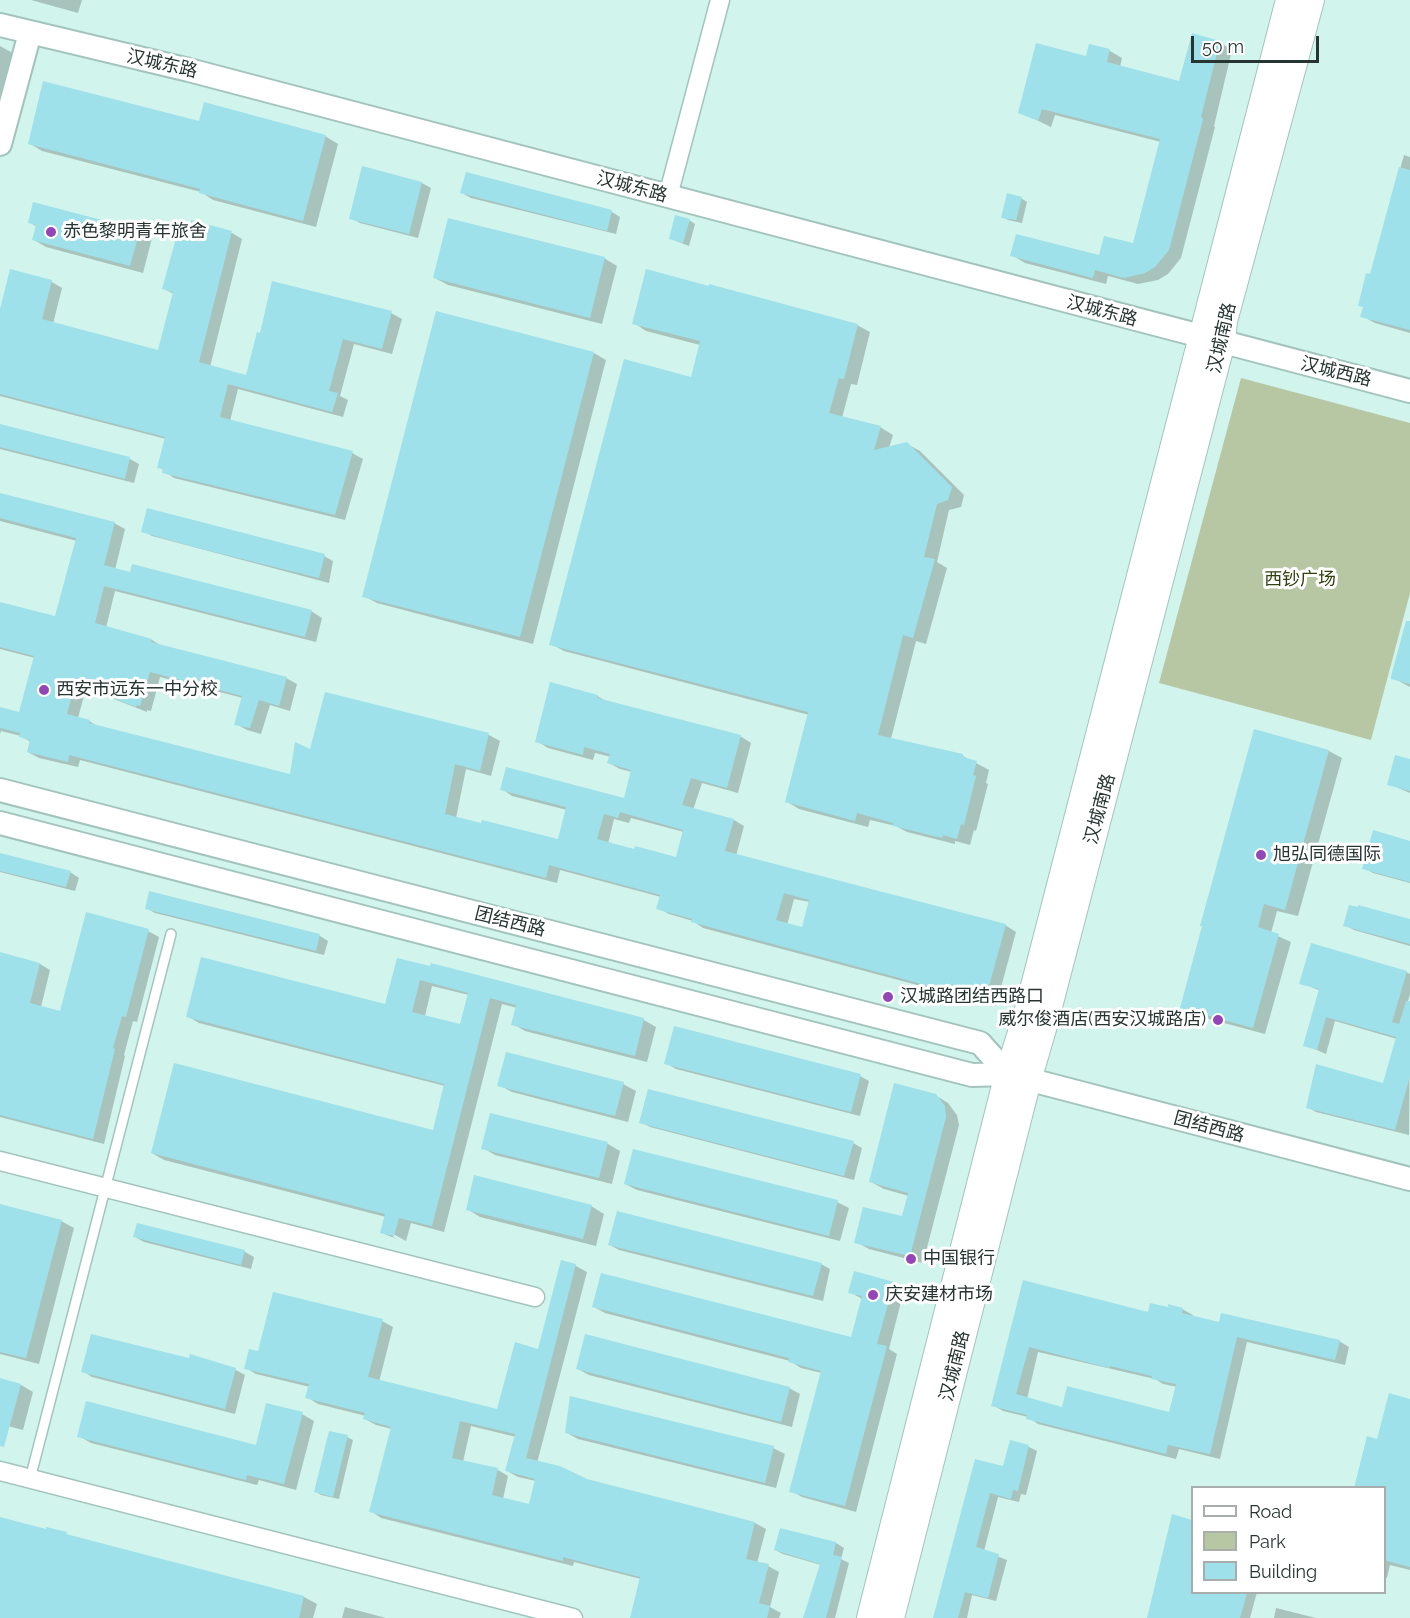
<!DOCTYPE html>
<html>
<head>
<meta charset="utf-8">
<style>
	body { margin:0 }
	#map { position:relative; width:1410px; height:1618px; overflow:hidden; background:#d1f4ec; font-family:Raleway,sans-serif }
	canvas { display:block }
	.legend { position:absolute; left:1191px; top:1486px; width:195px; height:108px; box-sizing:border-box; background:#fff; border:2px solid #a9aead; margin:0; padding:8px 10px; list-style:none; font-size:18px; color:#273532 }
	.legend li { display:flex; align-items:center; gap:12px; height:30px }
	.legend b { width:30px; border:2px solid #a9aead }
	.scale { position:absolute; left:1191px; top:36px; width:128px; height:27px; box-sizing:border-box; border:3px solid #273532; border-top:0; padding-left:8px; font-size:18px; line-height:21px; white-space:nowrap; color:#273532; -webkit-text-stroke:4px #fff; paint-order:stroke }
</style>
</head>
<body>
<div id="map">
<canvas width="1410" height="1618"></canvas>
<ul class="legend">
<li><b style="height:8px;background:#fff"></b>Road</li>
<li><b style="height:16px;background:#b8c7a3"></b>Park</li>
<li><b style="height:16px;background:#9fe1ea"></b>Building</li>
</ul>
<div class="scale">50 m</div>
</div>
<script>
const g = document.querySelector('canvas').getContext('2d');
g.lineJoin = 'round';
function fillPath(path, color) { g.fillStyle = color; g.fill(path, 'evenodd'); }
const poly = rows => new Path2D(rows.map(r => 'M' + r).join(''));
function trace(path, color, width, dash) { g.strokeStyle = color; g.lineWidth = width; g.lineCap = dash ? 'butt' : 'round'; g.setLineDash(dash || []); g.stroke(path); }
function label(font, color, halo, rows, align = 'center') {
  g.font = font + ' Raleway,"Noto Sans SC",sans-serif'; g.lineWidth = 6; g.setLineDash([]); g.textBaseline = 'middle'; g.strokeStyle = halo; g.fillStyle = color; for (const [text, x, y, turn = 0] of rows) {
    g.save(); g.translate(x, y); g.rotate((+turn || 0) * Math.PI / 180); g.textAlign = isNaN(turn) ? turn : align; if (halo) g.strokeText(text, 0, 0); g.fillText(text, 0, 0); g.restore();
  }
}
fillPath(poly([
	[1241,378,1410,423,1410,593,1371,740,1159,683]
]), '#b8c7a3');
fillPath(poly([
	[31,0,82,0,78,13],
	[1219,42,1232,50,1214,126,1215,127,1181,258,1168,274,1158,280,1138,284,1108,276,1106,284,1025,263,1012,255,1100,257,1134,245,1161,142,1055,115,1051,127,1020,112,1087,58,1090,46,1110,51,1122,58,1120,67,1180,83],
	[0,46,20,57,0,132],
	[200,123,325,136,338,144,316,227,213,200,201,192,42,151,29,143],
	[1404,155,1410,157,1410,333,1375,323,1362,316,1371,276],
	[467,174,612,212,620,217,616,234,471,198,462,193],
	[422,183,431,188,418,238,360,223,351,218],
	[1021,198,1027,202,1022,223,1008,220,1003,217],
	[689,220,695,224,689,246,671,239],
	[29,222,139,231,152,238,143,273,46,247,34,240,37,227],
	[192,222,232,233,242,239,210,367,247,376,391,313,402,319,392,354,354,344,340,396,348,400,343,417,238,389,230,421,352,453,363,459,345,520,174,478,159,467,166,439,0,396,0,315,11,271,52,282,62,288,53,324,159,352,174,294,164,289],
	[604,258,617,266,602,324,448,285,435,278],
	[634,323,857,325,870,332,857,385,851,384,842,418,880,427,893,435,889,448,907,444,920,451,964,495,961,507,949,510,937,562,947,568,926,644,916,641,891,739,963,756,989,770,986,783,988,784,976,831,974,830,970,845,955,841,955,844,907,832,896,826,870,820,868,827,799,809,786,801,809,715,564,651,551,644,692,378,700,345,646,331],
	[594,353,606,360,533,644,377,603,364,596],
	[0,426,130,459,139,464,134,483,0,449],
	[0,494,114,523,125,529,115,570,311,611,322,618,316,642,115,591,106,628,152,640,162,646,286,678,297,684,290,711,270,705,261,734,247,730,236,724,243,698,160,677,151,711,147,710,147,712,86,688,78,718,89,721,99,727,291,776,311,751,326,694,489,735,500,741,491,776,466,769,456,818,559,841,567,810,512,796,502,789,625,799,632,772,620,769,609,763,611,757,595,753,593,760,548,748,537,741,597,696,608,702,740,736,751,743,738,793,702,783,693,810,734,820,744,826,736,856,1005,925,1016,932,996,1006,703,928,693,921,669,914,658,908,661,897,560,870,557,883,80,760,78,767,39,758,28,752,31,742,21,736,1,731,0,734,0,709,20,714,35,658,0,649,0,603,56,618,77,541,0,521],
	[631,818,684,832,677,858,608,844,614,819,629,823],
	[794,899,810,902,803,929,787,925],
	[143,531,324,556,333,561,329,583,152,536],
	[1410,628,1410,687,1393,678],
	[1255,731,1329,751,1342,758,1298,916,1277,911,1271,933,1291,942,1265,1034,1194,1015,1181,1007],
	[1410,760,1410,793,1389,784],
	[1410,842,1410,883,1373,873,1364,868],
	[0,854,70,872,79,878,75,891,0,872],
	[150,893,320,936,328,941,324,955,155,913,146,908],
	[1410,920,1410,946,1354,930,1345,925],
	[148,931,159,937,137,1022,133,1021,124,1055,125,1056,104,1144,0,1117,0,954,40,964,50,970,41,1007,61,1013],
	[432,965,644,1020,656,1027,647,1062,525,1031,513,1024,517,1008,502,1004,444,1232,411,1223,406,1241,393,1234,393,1237,399,1240,382,1233,386,1217,164,1160,152,1153,434,1132,445,1086,199,1023,187,1016,386,1006],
	[432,986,469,995,461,1025,425,1016],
	[1406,972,1410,974,1410,994,1401,1026,1410,1028,1409,1135,1316,1112,1307,1107,1384,1085,1397,1039,1335,1021,1326,1054,1305,1045,1321,991,1301,983],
	[666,1063,860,1076,869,1081,860,1116,676,1069],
	[623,1084,636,1091,628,1122,512,1092,499,1085],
	[935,1095,948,1103,957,1115,959,1125,923,1263,869,1249,856,1242,904,1218,909,1196,884,1189,871,1182],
	[641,1122,853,1143,862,1148,854,1180,650,1127],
	[608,1144,620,1151,612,1184,495,1155,483,1148],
	[625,1184,837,1202,849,1208,840,1241,637,1190],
	[0,1205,61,1221,74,1228,39,1364,0,1354],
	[591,1206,604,1214,596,1246,480,1217,467,1209],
	[138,1224,245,1252,254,1257,251,1269,144,1242,135,1237],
	[610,1245,821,1264,830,1269,823,1301,619,1250],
	[562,1262,576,1266,587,1272,537,1463,586,1480,755,1523,766,1529,757,1563,768,1566,779,1572,770,1607,781,1613,779,1618,631,1618,641,1579,574,1562,573,1566,381,1518,371,1511,392,1429,376,1425,365,1419,366,1416,318,1404,307,1397,310,1387,256,1374,246,1368,260,1353,382,1321,393,1327,379,1382,498,1410,539,1350],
	[471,1426,516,1437,507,1471,518,1477,536,1481,530,1506,503,1499,508,1476,498,1470,463,1462],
	[1024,1282,1149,1314,1169,1309,1182,1309,1193,1315,1192,1317,1220,1324,1339,1341,1349,1347,1345,1365,1247,1342,1220,1459,1179,1449,1176,1459,1038,1424,1028,1417,1003,1411,993,1405],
	[1038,1352,1155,1379,1163,1384,1177,1387,1170,1414,1063,1408,1027,1399],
	[893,1283,904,1290,889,1349,897,1354,856,1512,802,1497,791,1491,822,1373,801,1368,790,1361,605,1313,594,1307,852,1339,862,1299,850,1292],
	[191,1356,236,1370,245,1375,235,1414,92,1377,83,1371,190,1360],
	[578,1369,789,1388,800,1394,792,1427,589,1375],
	[0,1380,21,1385,33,1392,23,1430,0,1424],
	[1410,1400,1410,1570,1390,1565,1387,1578,1384,1577,1384,1488,1378,1440],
	[302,1414,314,1421,296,1490,259,1480,257,1485,91,1443,79,1436,257,1446],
	[567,1433,773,1448,785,1454,776,1488,578,1439],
	[347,1437,353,1440,339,1499,321,1495,315,1491],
	[1011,1442,1029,1447,1037,1451,1026,1495,1021,1494,1019,1502,998,1497,984,1551,1007,1560,996,1601,972,1595,967,1618,935,1618,976,1460,1004,1468],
	[0,1519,66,1534,73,1537,304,1597,317,1604,313,1618,0,1618],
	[1191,1521,1192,1592,1257,1592,1250,1618,1148,1618],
	[836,1543,844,1548,841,1559,849,1563,835,1618,806,1618,821,1565,783,1554,775,1550],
	[345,1607,386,1618,342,1618],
	[1276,1608,1316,1618,1274,1618]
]), '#0003');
fillPath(poly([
	[1192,33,1220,41,1201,117,1203,119,1169,250,1155,267,1145,273,1124,278,1095,270,1093,278,1010,256,1016,234,1099,255,1104,236,1133,243,1160,139,1042,109,1038,121,1018,113,1036,43,1086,56,1089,44,1110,49,1107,62,1179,81],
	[43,81,199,121,204,102,326,135,303,221,199,193,200,189,28,144],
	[362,166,422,182,409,234,349,219],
	[1399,167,1410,170,1410,330,1360,317,1363,307,1358,306,1366,273,1370,274],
	[466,172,612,210,607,231,460,193],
	[1007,193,1022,197,1016,220,1001,218],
	[33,202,140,230,130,266,32,240,36,225,28,223],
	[675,215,690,219,683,243,669,239],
	[448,218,605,257,590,318,433,278],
	[181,220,191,223,191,220,232,231,199,362,246,375,257,332,260,333,272,281,392,311,382,349,343,339,329,391,338,393,332,412,228,384,220,417,353,451,335,515,162,473,163,469,157,468,165,437,0,394,0,309,10,269,52,280,42,319,158,350,173,292,162,289],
	[646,269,709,286,709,284,858,324,844,379,839,378,829,413,881,426,874,450,907,442,952,487,948,500,937,504,924,557,935,559,913,638,903,635,878,735,963,754,963,757,977,761,973,775,976,776,964,825,961,824,957,839,943,835,942,838,893,826,893,823,857,813,855,821,785,802,808,712,549,645,624,359,691,377,700,341,632,324],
	[436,311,594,352,520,637,362,597],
	[0,424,130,457,125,479,0,447],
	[0,493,115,522,104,565,130,572,132,564,312,610,305,637,104,586,95,623,152,639,151,642,287,677,279,706,259,700,250,728,234,725,242,696,150,672,140,706,137,705,136,707,75,683,67,714,90,720,89,723,290,774,295,742,310,749,325,692,489,733,480,771,455,764,445,814,481,823,482,820,558,839,566,807,500,790,506,767,624,798,631,770,607,763,610,754,584,747,583,755,535,742,550,682,598,695,597,698,741,735,727,788,691,778,682,805,734,819,725,851,1006,924,985,1001,691,922,692,919,656,909,660,895,549,865,546,878,69,755,68,762,27,752,30,740,19,737,20,733,0,728,0,707,19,712,34,656,0,647,0,602,55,616,76,538,0,518],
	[620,812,683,830,676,857,635,846,634,849,597,839,604,814,618,818],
	[784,893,809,900,802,927,776,920],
	[147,508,325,554,319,578,198,548,141,532],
	[1406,621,1410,621,1410,684,1391,679,1391,676],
	[1254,729,1329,750,1285,910,1264,904,1258,927,1279,934,1253,1028,1180,1008,1202,926,1200,926],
	[1395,755,1410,759,1410,791,1387,785],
	[1373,830,1410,841,1410,882,1362,869],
	[0,853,71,871,66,887,0,871],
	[149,891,320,934,316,951,145,909],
	[1349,905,1358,907,1358,905,1410,919,1410,944,1343,926],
	[86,912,149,929,126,1017,122,1016,113,1048,115,1049,93,1139,0,1115,0,952,40,963,30,1003,60,1011],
	[1311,943,1407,971,1392,1022,1399,1024,1406,1001,1410,1001,1410,1076,1395,1130,1306,1108,1316,1064,1383,1083,1396,1037,1326,1017,1317,1050,1303,1046,1319,989,1299,984],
	[201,957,385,1004,397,958,430,966,431,963,644,1018,635,1056,511,1025,516,1005,490,998,432,1226,399,1218,394,1236,380,1233,385,1214,151,1153,174,1063,433,1130,444,1084,186,1017],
	[420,980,468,993,460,1024,412,1012],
	[674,1026,861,1074,851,1112,664,1064],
	[506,1052,624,1082,615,1116,497,1086],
	[894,1083,936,1094,945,1106,946,1117,910,1256,854,1243,863,1207,902,1216,908,1193,869,1182],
	[648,1089,854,1141,844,1176,639,1123],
	[490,1113,608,1142,599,1178,481,1149],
	[633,1149,838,1200,829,1236,624,1184],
	[474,1175,592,1205,583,1239,466,1210],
	[0,1204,62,1220,26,1358,0,1352],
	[617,1211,822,1263,813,1296,608,1245],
	[137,1223,245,1250,241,1265,133,1237],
	[561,1260,576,1264,526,1458,560,1466,587,1479,755,1522,746,1559,769,1564,759,1603,770,1606,767,1618,630,1618,640,1577,563,1557,563,1561,369,1512,391,1427,363,1419,365,1413,305,1398,309,1384,244,1369,249,1349,258,1351,273,1292,383,1319,368,1377,497,1409,515,1342,538,1349],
	[460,1421,515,1434,505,1471,535,1479,529,1504,492,1495,498,1468,452,1458],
	[854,1271,894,1282,877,1344,887,1346,845,1506,789,1492,821,1371,788,1362,789,1358,592,1307,601,1273,851,1337,862,1296,848,1293],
	[1023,1280,1148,1312,1150,1303,1168,1307,1168,1304,1183,1308,1182,1313,1219,1322,1221,1313,1340,1340,1335,1360,1237,1337,1210,1454,1168,1445,1166,1454,1026,1419,1027,1415,991,1406],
	[1029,1347,1109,1368,1110,1366,1152,1376,1151,1379,1176,1384,1169,1412,1067,1386,1062,1407,1016,1394],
	[91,1334,189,1358,190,1354,236,1368,225,1409,81,1372],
	[585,1334,790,1387,781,1422,576,1369],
	[0,1378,21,1384,4,1447,0,1446],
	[1389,1393,1410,1399,1410,1567,1384,1560,1384,1488,1354,1488,1367,1436,1377,1439],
	[570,1396,774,1446,765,1483,565,1433],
	[86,1401,256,1445,266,1403,303,1412,284,1484,247,1475,246,1480,77,1437],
	[329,1431,348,1435,333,1497,314,1492],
	[1010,1440,1029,1445,1018,1491,1013,1490,1011,1499,990,1493,976,1547,999,1554,988,1598,965,1592,958,1618,933,1618,975,1459,1003,1466],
	[1172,1514,1192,1520,1192,1593,1247,1593,1240,1618,1147,1618],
	[0,1517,46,1529,46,1527,67,1532,66,1534,304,1596,299,1618,0,1618],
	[780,1528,836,1542,833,1555,842,1557,826,1618,803,1618,820,1564,774,1550]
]), '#9fe1ea');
const service = poly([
	[30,1479,171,934]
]);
const minor = poly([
	[668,196,720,0],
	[0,1161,535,1297],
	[0,1471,573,1618]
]);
const tertiary = poly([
	[0,25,189,70,1410,391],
	[0,144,30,33],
	[0,790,980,1043,1008,1074],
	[0,823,972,1075,1008,1074,1410,1179]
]);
const secondary = poly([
	[870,1618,1008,1074,1026,1017,1289,0],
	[891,1618,1028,1080,1045,1022,1222,342,1224,321,1311,0]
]);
trace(service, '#a2c4bc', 12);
trace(minor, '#a2c4bc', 21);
trace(tertiary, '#a2c4bc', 26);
trace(secondary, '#a2c4bc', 28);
trace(service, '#fff', 9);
trace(minor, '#fff', 18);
trace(tertiary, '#fff', 22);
trace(secondary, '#fff', 26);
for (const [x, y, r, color] of [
	[51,232,6,"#9446b6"],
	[44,690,6,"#9446b6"],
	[1261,855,6,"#9446b6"],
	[888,997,6,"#9446b6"],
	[1218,1020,6,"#9446b6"],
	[911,1259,6,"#9446b6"],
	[873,1295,6,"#9446b6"]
]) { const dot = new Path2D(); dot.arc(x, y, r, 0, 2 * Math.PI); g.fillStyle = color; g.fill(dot); trace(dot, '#fff', 2); }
label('18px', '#273532', '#fff', [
	["汉城东路",162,64,13],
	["汉城东路",632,187,15],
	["汉城东路",1102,311,15],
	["汉城南路",1222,338,-77],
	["汉城西路",1336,372,14],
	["汉城南路",1100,809,-75],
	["团结西路",510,922,14],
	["团结西路",1209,1127,15],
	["汉城南路",955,1366,-76]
]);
label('18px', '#273532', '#fff', [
	["赤色黎明青年旅舍",63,232],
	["西安市远东一中分校",56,690],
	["旭弘同德国际",1273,855],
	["汉城路团结西路口",900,997],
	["威尔俊酒店(西安汉城路店)",1206,1020,"right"],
	["中国银行",923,1259],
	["庆安建材市场",885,1295]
], 'left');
label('18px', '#31420e', '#fff', [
	["西钞广场",1300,580]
]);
</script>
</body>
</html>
